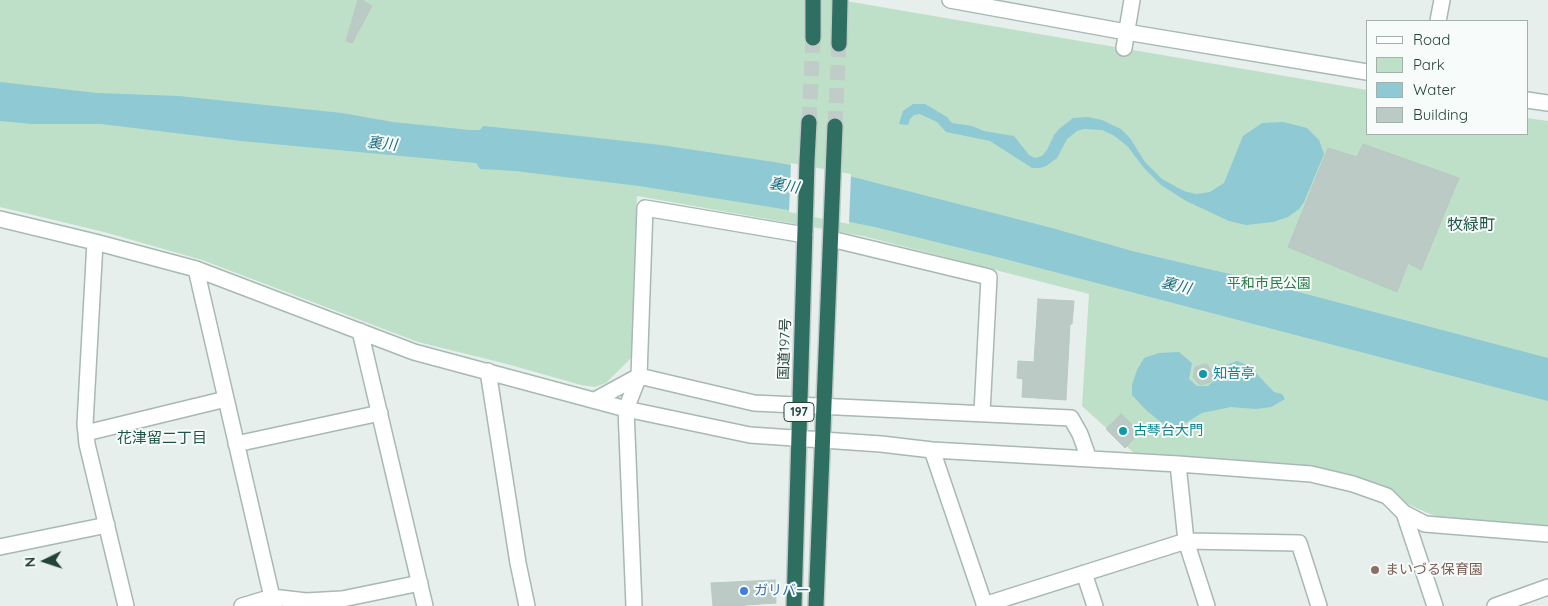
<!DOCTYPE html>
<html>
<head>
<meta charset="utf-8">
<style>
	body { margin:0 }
	#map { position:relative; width:1548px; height:606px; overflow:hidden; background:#e6efeb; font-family:Quicksand,sans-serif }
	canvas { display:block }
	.legend { position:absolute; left:1366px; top:20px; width:162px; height:115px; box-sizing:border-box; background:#f7fbf9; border:1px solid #a3b1ad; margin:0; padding:6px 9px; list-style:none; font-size:15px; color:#24423a }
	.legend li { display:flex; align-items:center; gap:10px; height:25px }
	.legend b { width:25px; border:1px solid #a3b1ad }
	.north { position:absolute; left:20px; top:536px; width:50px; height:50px; -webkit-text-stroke:4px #f7fbf9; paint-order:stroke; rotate:266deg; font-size:14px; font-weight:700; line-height:20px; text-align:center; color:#24423a }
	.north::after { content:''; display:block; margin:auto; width:18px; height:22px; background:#24423a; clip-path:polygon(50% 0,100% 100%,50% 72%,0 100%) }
</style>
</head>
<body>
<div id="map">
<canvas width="1548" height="606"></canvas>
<ul class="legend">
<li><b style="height:6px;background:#fff"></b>Road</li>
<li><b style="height:14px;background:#bfe0c8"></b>Park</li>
<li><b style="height:14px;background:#8ec9d4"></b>Water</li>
<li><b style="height:14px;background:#bbcac4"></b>Building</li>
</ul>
<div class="north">N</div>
</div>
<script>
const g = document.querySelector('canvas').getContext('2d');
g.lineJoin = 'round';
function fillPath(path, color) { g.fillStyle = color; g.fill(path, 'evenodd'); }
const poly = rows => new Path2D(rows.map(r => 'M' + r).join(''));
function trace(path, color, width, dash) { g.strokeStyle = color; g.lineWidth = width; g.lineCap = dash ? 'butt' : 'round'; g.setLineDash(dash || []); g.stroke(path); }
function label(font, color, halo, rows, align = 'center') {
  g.font = font + ' Quicksand,"Noto Sans JP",sans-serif'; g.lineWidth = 4; g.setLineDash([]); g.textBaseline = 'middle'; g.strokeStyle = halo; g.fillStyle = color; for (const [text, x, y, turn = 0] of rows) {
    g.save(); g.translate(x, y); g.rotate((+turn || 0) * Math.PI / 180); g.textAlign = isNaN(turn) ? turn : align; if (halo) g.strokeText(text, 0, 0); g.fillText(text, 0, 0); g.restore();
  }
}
fillPath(poly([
	[0,0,840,0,1367,90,1367,134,1527,134,1527,118,1548,121,1548,527,1437,517,1405,503,1380,484,1355,479,1135,454,1082,406,1089,294,863,236,637,196,632,357,606,383,595,387,581,385,507,364,418,342,202,260,104,232,0,207]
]), '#bfe0c8');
fillPath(poly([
	[0,82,97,93,179,96,342,113,393,122,470,130,480,130,483,126,553,133,661,145,774,162,853,177,1052,228,1132,251,1238,276,1548,358,1548,401,1001,258,875,227,789,210,639,186,515,171,480,169,476,163,241,141,101,124,32,124,0,121],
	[913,104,925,104,947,117,952,123,972,126,984,131,1014,136,1029,155,1035,158,1042,156,1047,150,1054,135,1059,129,1073,118,1088,117,1102,120,1121,129,1130,138,1145,162,1162,179,1184,191,1196,194,1210,192,1224,183,1243,136,1262,123,1283,122,1307,128,1319,140,1324,154,1304,202,1299,209,1288,217,1273,222,1246,225,1229,221,1186,201,1161,185,1144,168,1128,147,1121,141,1113,135,1102,130,1084,129,1077,131,1067,139,1057,158,1046,166,1040,168,1032,168,990,141,946,132,937,122,920,114,914,115,910,119,908,125,899,124,903,111],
	[1179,352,1192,363,1189,379,1197,386,1208,386,1216,379,1223,366,1237,361,1249,366,1274,392,1282,394,1285,399,1271,407,1256,409,1231,407,1202,413,1184,424,1168,428,1146,410,1132,395,1132,385,1137,370,1144,358,1159,353]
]), '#8ec9d4');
fillPath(poly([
	[791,163,851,174,849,224,789,212]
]), '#e6efeb');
const building = poly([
	[358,0,362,0,372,6,352,43,346,41,358,0],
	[1363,144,1459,178,1421,270,1408,263,1397,292,1288,247,1328,148,1357,157,1363,144],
	[1038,299,1074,301,1072,324,1070,324,1066,400,1022,397,1023,379,1017,378,1018,361,1034,362,1038,299],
	[1206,364,1213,372,1211,382,1200,385,1193,377,1195,367,1206,364],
	[1121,414,1140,432,1125,448,1106,429,1121,414],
	[775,580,776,603,745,605,745,606,713,606,711,583,775,580]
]);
fillPath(building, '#bbcac4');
trace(building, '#b8c9c2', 1);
trace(poly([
	[809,122,813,38],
	[835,126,839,44]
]), '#bfccc8', 15, [15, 8]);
const minor = poly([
	[950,0,1126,32,1367,72],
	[1438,21,1442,0],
	[1124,48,1132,0],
	[1527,100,1548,103],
	[0,219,95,242,196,269,414,352,626,409,750,435,881,444,932,450,1178,464,1311,474,1353,484,1387,496,1404,513,1425,524,1548,534],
	[831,239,989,277,982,413],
	[95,242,85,424,87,444,126,606],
	[196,269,274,606],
	[360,331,425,606],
	[488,371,518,563,527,606],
	[595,400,639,376,754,403,1071,418,1080,434,1089,459],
	[86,433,226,399],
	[236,444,380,413],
	[932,450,985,606],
	[1178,464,1186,541,1207,606],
	[1404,513,1435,606],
	[0,547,107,525],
	[1084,573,1095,606],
	[984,605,1186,541,1299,543,1319,606],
	[242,606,272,597,306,601,342,599,420,583],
	[634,606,626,409,639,376,645,208,805,235],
	[1495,606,1548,587]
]);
const highway = poly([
	[813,38,813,0],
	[839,44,840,0],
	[794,606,807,161,809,122],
	[816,606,835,126]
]);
trace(minor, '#a8b8b2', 18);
trace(highway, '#c2cac8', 18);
trace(minor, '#fff', 15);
trace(highway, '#2f6f62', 15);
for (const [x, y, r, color] of [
	[1203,374,5,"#0f9aa8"],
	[1123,431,5,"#0f9aa8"],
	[1375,570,5,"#8d6e63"],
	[744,591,5,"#3f7fe0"]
]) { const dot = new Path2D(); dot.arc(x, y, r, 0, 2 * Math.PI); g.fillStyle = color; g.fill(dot); trace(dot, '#f7fbf9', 2); }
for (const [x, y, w] of [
	[799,412,30]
]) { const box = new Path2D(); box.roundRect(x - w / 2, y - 9.5, w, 19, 4); g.fillStyle = '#f7fbf9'; g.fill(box); trace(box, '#24423a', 1); }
label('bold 12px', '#24423a', null, [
	["197",799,412]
]);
label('14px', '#2d7a4b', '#f7fbf9', [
	["平和市民公園",1269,284]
]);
label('14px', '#24423a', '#f7fbf9', [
	["国道197号",785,349,-88]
]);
label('14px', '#0d838f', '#f7fbf9', [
	["知音亭",1213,374],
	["古琴台大門",1133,431]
], 'left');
label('14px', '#785e54', '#f7fbf9', [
	["まいづる保育園",1385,570]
], 'left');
label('14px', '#366cbe', '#f7fbf9', [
	["ガリバー",754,591]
], 'left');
label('italic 15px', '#1c6f80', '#f7fbf9', [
	["裏川",382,144,6],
	["裏川",784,186,9],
	["裏川",1176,286,14]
]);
label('15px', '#1f5548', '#f7fbf9', [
	["花津留二丁目",162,438]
]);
label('16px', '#1f5548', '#f7fbf9', [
	["牧緑町",1471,225]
]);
</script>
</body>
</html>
